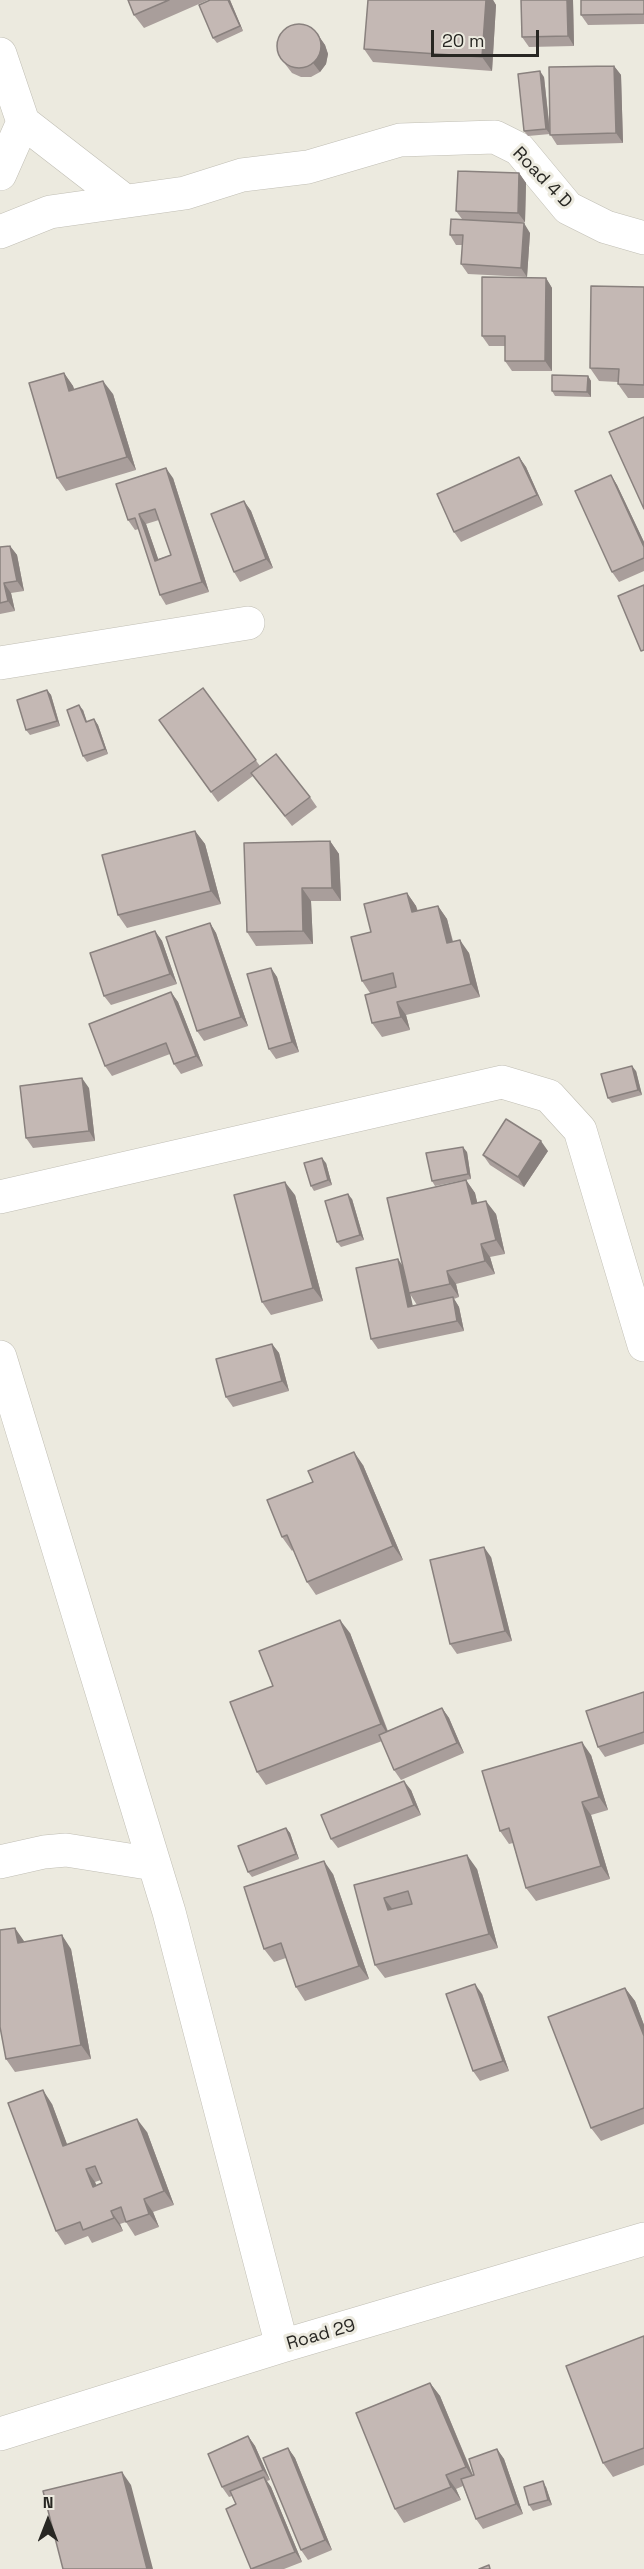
<!DOCTYPE html>
<html>
<head>
<meta charset="utf-8">
<style>
	body { margin:0 }
	#map { position:relative; width:644px; height:2569px; overflow:hidden; background:#eceadf; font-family:"Space Grotesk",sans-serif }
	canvas { display:block }
	.north { position:absolute; left:18px; top:2491px; width:60px; height:60px; -webkit-text-stroke:4px #eceadf; paint-order:stroke; rotate:0deg; font-size:16px; font-weight:700; line-height:24px; text-align:center; color:#282723 }
	.north::after { content:''; display:block; margin:auto; width:21px; height:27px; background:#282723; clip-path:polygon(50% 0,100% 100%,50% 72%,0 100%) }
	.scale { position:absolute; left:431px; top:30px; width:108px; height:27px; box-sizing:border-box; border:3px solid #282723; border-top:0; padding-left:8px; font-size:18px; line-height:21px; white-space:nowrap; color:#282723; -webkit-text-stroke:4px #eceadf; paint-order:stroke }
</style>
</head>
<body>
<div id="map">
<canvas width="644" height="2569"></canvas>
<div class="north">N</div>
<div class="scale">20 m</div>
</div>
<script>
const g = document.querySelector('canvas').getContext('2d');
g.lineJoin = 'round';
const poly = rows => new Path2D(rows.map(r => 'M' + r).join(''));
function trace(path, color, width, dash) { g.strokeStyle = color; g.lineWidth = width; g.lineCap = dash ? 'butt' : 'round'; g.setLineDash(dash || []); g.stroke(path); }
function fillPath(path, color) { g.fillStyle = color; g.fill(path, 'evenodd'); }
function label(font, color, halo, rows, align = 'center') {
  g.font = font + ' "Space Grotesk",sans-serif'; g.lineWidth = 6; g.setLineDash([]); g.textBaseline = 'middle'; g.strokeStyle = halo; g.fillStyle = color; for (const [text, x, y, turn = 0] of rows) {
    g.save(); g.translate(x, y); g.rotate((+turn || 0) * Math.PI / 180); g.textAlign = isNaN(turn) ? turn : align; if (halo) g.strokeText(text, 0, 0); g.fillText(text, 0, 0); g.restore();
  }
}
const minor = poly([
	[0,54,23,122,0,174],
	[23,122,125,201],
	[0,232,50,212,185,193,242,175,308,167,400,140,495,137,519,149,568,208,606,227,644,238],
	[0,663,248,623],
	[0,1197,502,1082,549,1096,580,1130,644,1345],
	[0,1357,169,1912,282,2346],
	[0,1862,44,1852,66,1850,154,1864],
	[0,2434,282,2346,644,2239]
]);
trace(minor, '#c0beb4', 34);
trace(minor, '#fff', 33);
fillPath(poly([
	[128,0,208,0,144,28,134,15],
	[230,0,243,31,217,43,213,38],
	[368,0,493,0,496,5,492,71,373,62,364,49],
	[521,0,573,0,574,46,529,47,522,37],
	[644,0,644,24,588,25,581,15],
	[318,35,325,45,328,54,326,64,320,72,311,77,301,77,292,73,279,56],
	[614,66,621,75,623,143,557,145,550,134,528,136,524,131,544,77,550,130],
	[519,173,526,183,525,222,508,222,530,233,527,277,468,274,461,264,463,245,456,245,450,235,462,219,456,211],
	[546,278,552,288,552,371,512,371,505,361,505,346,489,346,482,336],
	[644,287,644,398,628,398,618,384,618,382,599,381,590,368],
	[64,373,73,386,74,389,113,394,136,470,66,491,57,478],
	[588,376,591,381,591,397,555,396,552,391],
	[519,457,526,467,543,505,461,542,454,532],
	[611,475,617,485,644,542,644,571,619,582,612,572],
	[173,478,209,592,166,605,160,595,139,529,135,530,128,520],
	[159,520,171,555,158,559,146,524],
	[244,501,251,511,273,568,240,582,234,572],
	[10,546,17,555,24,591,11,593,15,611,0,614,0,547],
	[203,688,260,766,310,797,317,807,292,826,253,776,218,802,159,720],
	[47,690,51,695,60,726,30,735,26,730],
	[83,710,87,722,94,719,98,725,108,754,87,762,83,756],
	[195,831,205,844,221,904,127,928,118,915],
	[330,841,339,854,341,901,311,901,313,944,256,946,247,932],
	[407,893,416,906,418,911,438,906,447,919,453,941,469,953,480,997,406,1015,410,1030,382,1037,372,1023,370,993,362,981,371,932],
	[210,923,216,933,248,1026,204,1041,197,1031],
	[155,931,162,941,177,984,111,1005,104,996],
	[271,968,277,977,299,1052,276,1059,269,1049],
	[171,992,178,1002,203,1066,181,1074,174,1064,170,1054,112,1076,105,1066],
	[636,1071,642,1095,612,1103,608,1098],
	[89,1088,95,1141,33,1148,26,1138],
	[548,1151,524,1187,490,1165,483,1155],
	[467,1152,471,1179,466,1180,475,1193,477,1203,496,1214,505,1254,490,1257,495,1274,456,1284,459,1297,454,1299,459,1307,464,1331,378,1349,371,1339,403,1266,464,1180,435,1186,432,1181],
	[410,1294,417,1305,412,1306],
	[326,1163,332,1185,314,1191,311,1186],
	[295,1195,323,1301,271,1315,262,1302],
	[352,1199,364,1240,341,1247,337,1242],
	[272,1344,279,1353,289,1391,233,1407,226,1397],
	[363,1465,403,1560,316,1595,307,1582,293,1550,292,1551,282,1537],
	[491,1557,512,1641,457,1654,450,1644],
	[350,1633,388,1731,442,1708,449,1718,464,1753,401,1780,394,1770,382,1741,266,1785,257,1772,273,1686],
	[644,1692,644,1744,605,1757,598,1747],
	[591,1755,608,1810,591,1815,610,1879,536,1901,526,1888,513,1843,509,1844,500,1831],
	[411,1790,421,1815,338,1848,331,1839],
	[286,1828,290,1833,299,1859,252,1877,248,1872],
	[477,1869,498,1948,385,1978,375,1965,354,1885],
	[333,1874,369,1979,305,2001,296,1987,286,1958,274,1962,264,1949],
	[24,1942,71,1949,91,2059,15,2072,6,2059],
	[625,1988,635,2001,644,2025,644,2124,601,2141,591,2128],
	[482,1994,509,2071,480,2081,473,2071],
	[52,2104,67,2145,147,2132,174,2205,153,2212,159,2227,135,2236,126,2222,120,2224,123,2231,92,2243,88,2236,65,2245,56,2231],
	[101,2180,102,2183,96,2185,95,2182],
	[644,2336,644,2465,613,2477,603,2463],
	[430,2383,440,2396,473,2475,497,2449,504,2459,523,2514,483,2529,476,2519,463,2486,456,2489,461,2500,404,2523,395,2509],
	[248,2436,255,2446,270,2480,267,2481,271,2487,302,2562,284,2569,251,2569,236,2504,232,2496,229,2497,222,2487],
	[288,2448,295,2458,332,2550,308,2560,301,2550],
	[546,2487,552,2505,533,2511,529,2505]
]), '#a99e9b');
fillPath(poly([
	[228,0,230,0,243,31,240,26],
	[486,0,493,0,496,5,492,71,482,57],
	[567,0,573,0,574,46,568,36],
	[318,35,325,45,328,54,326,64,320,72,313,63],
	[614,66,621,75,623,143,616,133],
	[540,71,544,77,550,134,546,129],
	[519,173,526,183,525,222,518,213],
	[524,223,530,233,527,277,521,268],
	[546,278,552,288,552,371,545,361],
	[64,373,73,386,79,404,69,391],
	[588,376,591,381,591,397,587,392],
	[103,381,113,394,136,470,127,457],
	[519,457,526,467,543,505,537,495],
	[166,468,173,478,209,592,202,582],
	[611,475,617,485,644,542,644,547],
	[244,501,251,511,273,568,266,559],
	[139,514,146,524,162,570,155,561],
	[10,546,17,555,24,591,17,581],
	[4,583,11,593,15,611,8,601],
	[47,690,51,695,60,726,57,721],
	[79,705,83,710,89,728,86,722],
	[94,719,98,725,108,754,105,749],
	[195,831,205,844,221,904,211,891],
	[330,841,339,854,341,901,332,888],
	[302,888,311,901,313,944,303,931],
	[407,893,416,906,421,925,412,912],
	[438,906,447,919,456,956,447,943],
	[210,923,216,933,248,1026,241,1017],
	[155,931,162,941,177,984,170,974],
	[460,940,469,953,480,997,471,984],
	[271,968,277,977,299,1052,292,1042],
	[171,992,178,1002,203,1066,196,1056],
	[397,1002,406,1015,410,1030,401,1017],
	[632,1066,636,1071,642,1095,638,1090],
	[82,1078,89,1088,95,1141,89,1131],
	[541,1141,548,1151,524,1187,518,1177],
	[463,1147,467,1152,471,1179,468,1174],
	[322,1158,326,1163,332,1185,328,1180],
	[466,1180,475,1193,481,1218,472,1204],
	[285,1182,295,1195,323,1301,313,1288],
	[348,1194,352,1199,364,1240,360,1235],
	[486,1201,496,1214,505,1254,496,1240],
	[481,1244,490,1257,495,1274,485,1261],
	[398,1259,405,1269,415,1316,408,1307],
	[447,1271,456,1284,459,1297,450,1284],
	[453,1297,459,1307,464,1331,457,1321],
	[272,1344,279,1353,289,1391,282,1381],
	[354,1452,363,1465,403,1560,393,1546],
	[484,1547,491,1557,512,1641,505,1631],
	[340,1620,350,1633,390,1738,381,1724],
	[442,1708,449,1718,464,1753,457,1743],
	[582,1742,591,1755,608,1810,599,1797],
	[404,1781,411,1790,421,1815,414,1805],
	[582,1802,591,1815,610,1879,601,1866],
	[286,1828,290,1833,299,1859,296,1854],
	[467,1855,477,1869,498,1948,489,1934],
	[324,1861,333,1874,369,1979,359,1966],
	[384,1898,394,1911,388,1910],
	[15,1928,24,1941,27,1956,18,1943],
	[62,1935,71,1949,91,2059,81,2045],
	[475,1984,482,1994,509,2071,503,2061],
	[625,1988,635,2001,644,2025,644,2036],
	[43,2090,52,2104,73,2160,63,2146],
	[137,2119,147,2132,174,2205,164,2191],
	[86,2169,95,2182,103,2200,93,2187],
	[144,2199,153,2212,159,2227,149,2214],
	[111,2211,120,2224,123,2231,114,2218],
	[430,2383,440,2396,475,2481,466,2467],
	[248,2436,255,2446,270,2480,263,2470],
	[288,2448,295,2458,332,2550,325,2540],
	[497,2449,504,2459,523,2514,516,2504],
	[122,2472,131,2485,153,2569,147,2569],
	[446,2475,456,2489,461,2500,451,2487],
	[264,2477,271,2487,302,2562,295,2552],
	[543,2481,546,2487,552,2505,548,2500]
]), '#89817e');
const building = poly([
	[128,0,169,0,134,15,128,0],
	[210,0,228,0,240,26,213,38,199,5,210,0],
	[368,0,486,0,482,57,364,49,368,0],
	[521,0,567,0,568,36,522,37,521,0],
	[581,0,644,0,644,14,581,15,581,0],
	'277 46a22 22 0 1 1 44 0a22 22 0 1 1-44 0Z',
	[614,66,616,133,550,135,549,67,614,66],
	[540,71,546,129,524,131,518,74,540,71],
	[458,171,519,173,518,213,456,211,458,171],
	[451,219,524,223,521,268,461,264,463,235,450,235,451,219],
	[482,277,546,278,545,361,505,361,505,336,482,336,482,277],
	[591,286,644,287,644,385,618,384,619,369,590,368,591,286],
	[64,373,69,391,103,381,127,457,57,478,29,383,64,373],
	[552,375,588,376,587,392,552,391,552,375],
	[644,417,644,509,609,432,644,417],
	[519,457,537,495,454,532,437,494,519,457],
	[166,468,202,582,160,595,135,518,128,520,116,484,166,468],
	[155,509,171,555,155,561,139,514,155,509],
	[611,475,644,547,644,558,612,572,575,491,611,475],
	[244,501,266,559,234,572,211,514,244,501],
	[10,546,17,581,4,583,8,601,0,603,0,547,10,546],
	[644,585,644,650,641,651,618,596,644,585],
	[203,688,256,760,211,792,159,720,203,688],
	[47,690,57,721,26,730,17,700,47,690],
	[79,705,86,722,94,719,105,749,83,756,67,710,79,705],
	[276,754,310,797,285,816,251,773,276,754],
	[195,831,211,891,118,915,102,855,195,831],
	[330,841,332,888,302,888,303,931,247,932,244,843,330,841],
	[407,893,412,912,438,906,447,943,460,940,471,984,397,1002,401,1017,372,1023,365,995,396,987,393,973,362,981,351,937,371,932,364,904,407,893],
	[210,923,241,1017,197,1031,166,937,210,923],
	[155,931,170,974,104,996,90,953,155,931],
	[271,968,292,1042,269,1049,247,974,271,968],
	[171,992,196,1056,174,1064,166,1043,105,1066,89,1024,171,992],
	[632,1066,638,1090,608,1098,601,1074,632,1066],
	[82,1078,89,1131,26,1138,20,1086,82,1078],
	[506,1119,541,1141,518,1177,483,1155,506,1119],
	[463,1147,468,1174,432,1181,426,1153,463,1147],
	[322,1158,328,1180,311,1186,304,1163,322,1158],
	[466,1180,472,1204,486,1201,496,1240,481,1244,485,1261,447,1271,450,1284,409,1293,387,1198,466,1180],
	[285,1182,313,1288,262,1302,234,1195,285,1182],
	[348,1194,360,1235,337,1242,325,1201,348,1194],
	[398,1259,408,1307,453,1297,457,1321,371,1339,356,1268,398,1259],
	[272,1344,282,1381,226,1397,216,1359,272,1344],
	[354,1452,393,1546,307,1582,287,1535,282,1537,267,1500,313,1482,308,1471,354,1452],
	[484,1547,505,1631,450,1644,430,1560,484,1547],
	[340,1620,381,1724,257,1772,230,1702,273,1686,259,1651,340,1620],
	[644,1692,644,1732,598,1747,586,1711,644,1692],
	[442,1708,457,1743,394,1770,379,1735,442,1708],
	[582,1742,599,1797,582,1802,601,1866,526,1888,509,1828,500,1831,482,1771,582,1742],
	[404,1781,414,1805,331,1839,321,1815,404,1781],
	[286,1828,296,1854,248,1872,238,1846,286,1828],
	[467,1855,489,1934,375,1965,354,1885,467,1855],
	[408,1891,412,1904,388,1910,384,1898,408,1891],
	[324,1861,359,1966,296,1987,281,1943,264,1949,244,1887,324,1861],
	[15,1928,18,1943,62,1935,81,2045,6,2059,0,2027,0,1930,15,1928],
	[475,1984,503,2061,473,2071,446,1994,475,1984],
	[625,1988,644,2036,644,2108,591,2128,548,2017,625,1988],
	[43,2090,63,2146,137,2119,164,2191,144,2199,149,2214,126,2222,121,2207,111,2211,114,2218,83,2230,80,2222,56,2231,8,2103,43,2090],
	[95,2166,102,2183,93,2187,86,2169,95,2166],
	[644,2336,644,2448,603,2463,566,2366,644,2336],
	[430,2383,466,2467,446,2475,451,2487,395,2509,356,2413,430,2383],
	[248,2436,263,2470,222,2487,208,2454,248,2436],
	[288,2448,325,2540,301,2550,263,2458,288,2448],
	[497,2449,516,2504,476,2519,461,2479,474,2475,469,2459,497,2449],
	[122,2472,147,2569,63,2569,43,2491,122,2472],
	[264,2477,295,2552,251,2569,226,2509,236,2504,230,2491,264,2477],
	[543,2481,548,2500,529,2505,524,2487,543,2481],
	[489,2565,490,2569,479,2569,489,2565]
]);
fillPath(building, '#c4b8b4');
trace(building, '#89817e', 1.5);
label('18px', '#282723', '#eceadf', [
	["Road 4 D",542,178,46],
	["Road 29",321,2335,-16]
]);
</script>
</body>
</html>
